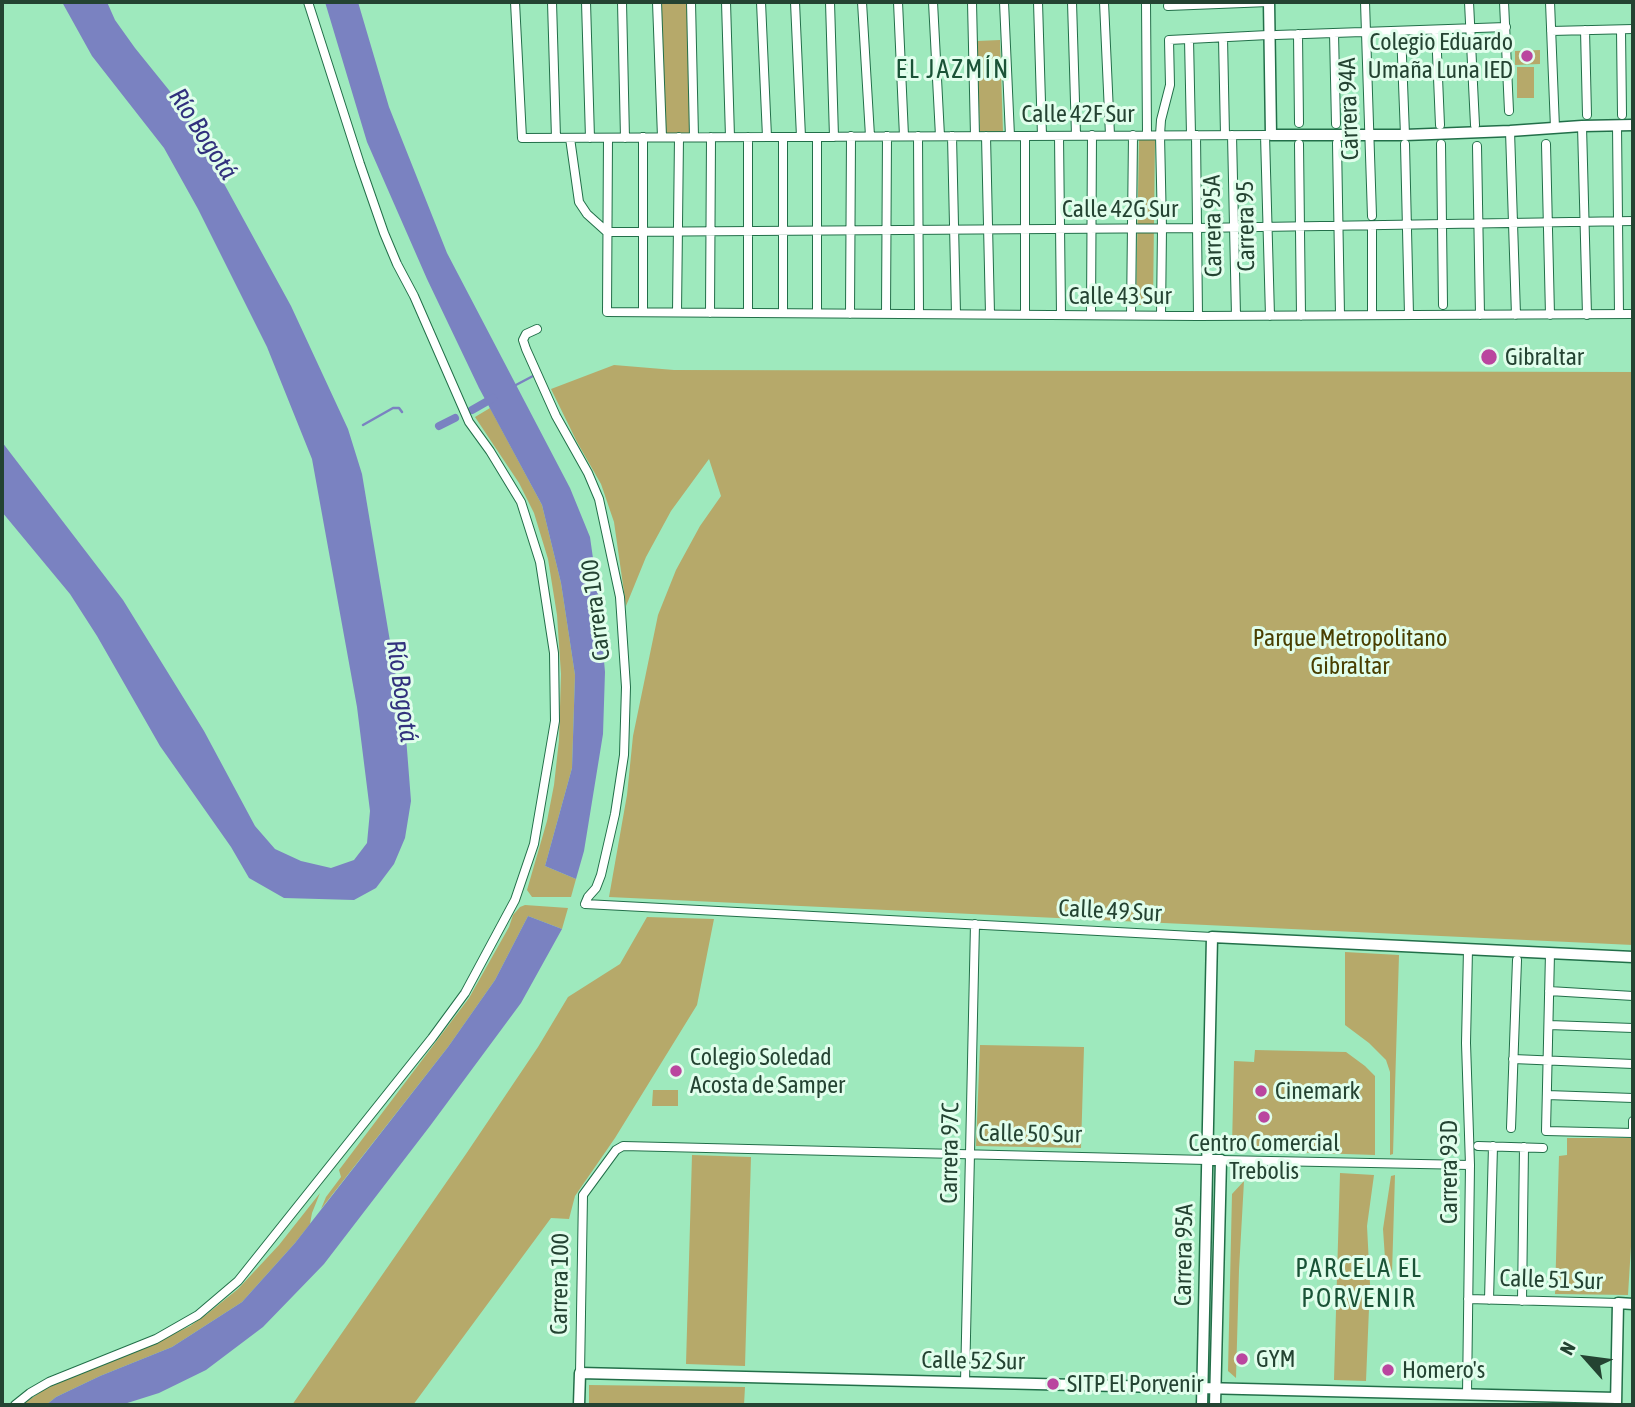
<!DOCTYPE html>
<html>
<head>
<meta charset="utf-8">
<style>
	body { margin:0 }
	#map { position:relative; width:1635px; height:1407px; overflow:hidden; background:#9ee9bd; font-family:"Asap Condensed",sans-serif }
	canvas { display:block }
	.frame { position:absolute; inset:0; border:4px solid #244332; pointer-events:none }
	.north { position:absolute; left:1551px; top:1323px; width:70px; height:70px; -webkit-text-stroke:5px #e1feec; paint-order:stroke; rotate:298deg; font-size:19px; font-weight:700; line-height:28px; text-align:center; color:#244332 }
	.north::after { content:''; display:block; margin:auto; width:24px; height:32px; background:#244332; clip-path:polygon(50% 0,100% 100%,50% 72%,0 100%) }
</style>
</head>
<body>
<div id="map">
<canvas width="1635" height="1407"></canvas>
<div class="frame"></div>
<div class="north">N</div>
</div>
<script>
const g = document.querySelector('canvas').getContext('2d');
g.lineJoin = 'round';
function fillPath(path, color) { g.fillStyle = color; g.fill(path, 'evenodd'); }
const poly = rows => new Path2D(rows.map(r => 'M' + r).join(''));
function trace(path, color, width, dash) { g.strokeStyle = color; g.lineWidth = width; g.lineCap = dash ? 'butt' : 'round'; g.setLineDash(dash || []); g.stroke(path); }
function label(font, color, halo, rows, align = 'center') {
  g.font = font + ' "Asap Condensed",sans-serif'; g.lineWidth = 6; g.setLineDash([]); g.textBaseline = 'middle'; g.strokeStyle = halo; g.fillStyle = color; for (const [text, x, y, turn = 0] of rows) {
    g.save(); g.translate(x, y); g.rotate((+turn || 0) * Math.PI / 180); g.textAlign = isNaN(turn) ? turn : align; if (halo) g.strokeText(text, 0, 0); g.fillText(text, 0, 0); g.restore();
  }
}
fillPath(poly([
	[660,2,688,2,691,133,663,134],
	[1000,40,1003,132,980,133,977,41],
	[1540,50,1540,64,1515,65,1515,51],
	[1517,67,1534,67,1534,98,1517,98],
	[1139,140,1155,140,1153,305,1136,305],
	[614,365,674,370,1633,372,1633,945,609,897,627,795,633,736,658,615,676,570,700,526,721,496,709,459,671,511,646,557,626,606,614,522,601,484,577,442,551,389],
	[490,408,542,505,561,583,575,675,572,768,545,866,576,879,571,897,532,897,527,890,547,821,554,785,559,740,561,674,557,615,548,559,534,513,519,483,475,417],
	[525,905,568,908,562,929,528,916,495,980,448,1047,321,1209,326,1197,341,1177,339,1170,469,998,509,927,513,915,520,907],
	[647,917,714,919,697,1005,615,1138,575,1196,569,1219,551,1218,413,1405,292,1405,466,1154,538,1047,568,997,620,964],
	[1345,952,1399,955,1393,1154,1390,1155,1390,1072,1386,1060,1369,1043,1345,1025],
	[980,1045,1084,1047,1081,1148,976,1146],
	[1255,1050,1346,1052,1365,1066,1375,1076,1375,1155,1255,1151,1255,1146,1232,1146,1234,1061,1254,1062],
	[653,1090,678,1090,678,1106,652,1106],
	[1567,1138,1633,1138,1633,1214,1628,1295,1555,1294,1559,1156,1567,1155],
	[692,1155,751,1157,745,1366,686,1364],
	[1340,1173,1374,1175,1367,1226,1370,1284,1366,1381,1334,1380],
	[1395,1175,1392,1273,1386,1273,1383,1229,1391,1176],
	[1244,1181,1239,1270,1236,1378,1228,1371,1232,1194],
	[320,1193,312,1213,310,1224,295,1243,242,1302,172,1347,100,1376,56,1397,46,1405,22,1405,46,1388,77,1372,159,1341,190,1326,207,1314,238,1289,279,1245],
	[589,1385,745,1387,744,1405,589,1405]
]), '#b6a96a');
fillPath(poly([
	[62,2,107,2,115,20,135,48,181,105,291,306,348,429,362,474,406,737,411,801,405,838,394,864,376,888,354,900,284,898,249,878,231,847,160,746,97,636,70,594,2,512,2,442,123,600,204,731,255,826,275,849,301,861,331,868,354,860,367,843,370,811,357,707,312,459,267,347,198,209,164,148,92,56],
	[325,2,358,2,389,107,447,253,570,488,590,537,598,594,605,672,603,734,584,851,576,879,545,866,572,768,575,675,561,583,542,505,479,388,427,279,367,142],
	[528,916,562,929,521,1003,430,1126,324,1264,263,1327,206,1370,159,1393,121,1405,46,1405,56,1397,100,1376,172,1347,242,1302,295,1243,448,1047,495,980]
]), '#7a82c1');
trace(poly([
	[514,386,533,376],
	[363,425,393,408,399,408,402,412]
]), '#7a82c1', 2.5);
trace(poly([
	[472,410,493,398],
	[439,426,455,418]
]), '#7a82c1', 8);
const street = poly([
	[515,2,522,138,1271,135],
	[552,2,556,138],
	[586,2,590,138],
	[622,2,625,138],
	[657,2,662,137],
	[691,2,694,137],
	[726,2,730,137],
	[761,2,767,137],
	[795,2,801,137],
	[830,2,834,137],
	[862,2,870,136],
	[898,2,904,136],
	[933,2,940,136],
	[972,2,975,136],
	[1004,2,1010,136],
	[1038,2,1042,136],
	[1072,2,1076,135],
	[1104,2,1110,135],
	[1146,2,1147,135],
	[1365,2,1372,216],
	[1469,2,1475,125],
	[1504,2,1509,111],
	[1550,2,1555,128],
	[1168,6,1269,2],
	[1436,30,1440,125],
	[1585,30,1587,115],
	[1621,30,1622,115],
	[1401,31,1405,135],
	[1551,31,1633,29],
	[1334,33,1336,124],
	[1298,34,1299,123],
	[1276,35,1506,27],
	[1223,38,1225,135],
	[1189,39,1191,135],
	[1582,126,1587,315],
	[1617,126,1619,314],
	[1510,131,1516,315],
	[1196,135,1198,316],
	[1232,135,1236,316],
	[1265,135,1270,316],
	[918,136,919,314],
	[952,136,956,314],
	[986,136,990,314],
	[1025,136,1025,315],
	[1059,136,1061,315],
	[643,137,643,312],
	[570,138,579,202,587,214,607,232,1197,228,1633,221],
	[608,138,607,312,1198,316,1633,314],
	[1337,143,1340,315],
	[1299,144,1301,316],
	[1405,144,1409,315],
	[1441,144,1443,305],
	[1546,144,1550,315],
	[1477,146,1480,315],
	[1372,226,1372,315],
	[677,312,679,137],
	[710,313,711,137],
	[748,313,748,137],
	[783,313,783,137],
	[817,313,817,137],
	[850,314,851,136],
	[886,314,887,136],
	[1091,315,1092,135],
	[1131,315,1133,135],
	[1161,315,1162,228,1160,135,1161,120,1170,85,1169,40,1268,35],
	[537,329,526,334,523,340,526,349,556,416,588,473,599,499,620,597,626,687,624,755,615,814,601,875,596,888,588,897,585,904,1212,937],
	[1550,953,1546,1131,1633,1133],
	[1549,991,1633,996],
	[1549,1025,1633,1028],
	[1513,1059,1633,1064],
	[1547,1095,1633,1098],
	[1511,1128,1517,960],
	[1633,1133,1633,1121],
	[1478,1146,1543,1148],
	[1221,1160,1470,1165],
	[1468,1299,1618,1303],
	[1489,1300,1493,1146],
	[1522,1301,1524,1147],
	[580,1373,583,1195,616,1150,623,1146,1207,1160],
	[965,1382,975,924],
	[1467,1394,1470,1165,1466,1043,1468,949],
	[15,1405,30,1393,49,1382,156,1339,198,1315,238,1281,432,1038,465,993,515,900,534,844,555,721,554,653,540,562,521,502,490,451,469,422,414,296,397,264,384,233,360,164,308,2]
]);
const secondary = poly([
	[1269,2,1271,135,1405,135,1510,131,1582,126,1633,125],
	[1207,1160,1221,1160,1215,1405],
	[579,1405,580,1373,1616,1398],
	[1202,1405,1212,937,1633,957],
	[1616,1405,1618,1303,1633,1304]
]);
trace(street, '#226f49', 10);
trace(secondary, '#226f49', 13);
trace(street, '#fff', 8);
trace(secondary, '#fff', 10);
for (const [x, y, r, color] of [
	[1527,56,7,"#ba469f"],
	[1489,357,9,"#ba469f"],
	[676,1071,7,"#ba469f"],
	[1261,1091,7,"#ba469f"],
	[1264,1117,7,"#ba469f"],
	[1242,1359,7,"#ba469f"],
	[1388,1370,7,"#ba469f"],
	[1053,1384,7,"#ba469f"]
]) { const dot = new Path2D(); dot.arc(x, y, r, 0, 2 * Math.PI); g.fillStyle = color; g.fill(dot); trace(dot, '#e1feec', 2.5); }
label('24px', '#244332', '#e1feec', [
	["Colegio Eduardo",1513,42,"right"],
	["Umaña Luna IED",1513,70,"right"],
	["Gibraltar",1505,357],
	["Colegio Soledad",690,1057],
	["Acosta de Samper",690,1085],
	["Cinemark",1275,1091],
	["Centro Comercial",1264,1143,"center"],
	["Trebolis",1264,1171,"center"],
	["GYM",1256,1359],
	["Homero's",1402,1370],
	["SITP El Porvenir",1067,1384]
], 'left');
label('24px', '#244332', '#e1feec', [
	["Carrera 94A",1349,109,-92],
	["Calle 42F Sur",1078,114],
	["Calle 42G Sur",1120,209],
	["Carrera 95A",1213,226,-91],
	["Carrera 95",1246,226,-91],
	["Calle 43 Sur",1120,296],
	["Carrera 100",596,610,-97],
	["Calle 49 Sur",1110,911,3],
	["Calle 50 Sur",1030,1134,1],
	["Carrera 97C",950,1153,-89],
	["Carrera 93D",1449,1172,-90],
	["Carrera 95A",1184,1255,-89],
	["Calle 51 Sur",1551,1280,2],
	["Carrera 100",560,1284,-89],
	["Calle 52 Sur",973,1361,1]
]);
label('24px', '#493e00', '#e1feec', [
	["Parque Metropolitano",1350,638],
	["Gibraltar",1350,666]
]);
g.letterSpacing = '2px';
label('26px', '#1a5337', '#e1feec', [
	["EL JAZMÍN",953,70],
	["PARCELA EL",1359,1269],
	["PORVENIR",1359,1299]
]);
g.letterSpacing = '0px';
label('italic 26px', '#31317d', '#e1feec', [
	["Río Bogotá",203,134,57],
	["Río Bogotá",402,691,82]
]);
</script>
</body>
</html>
